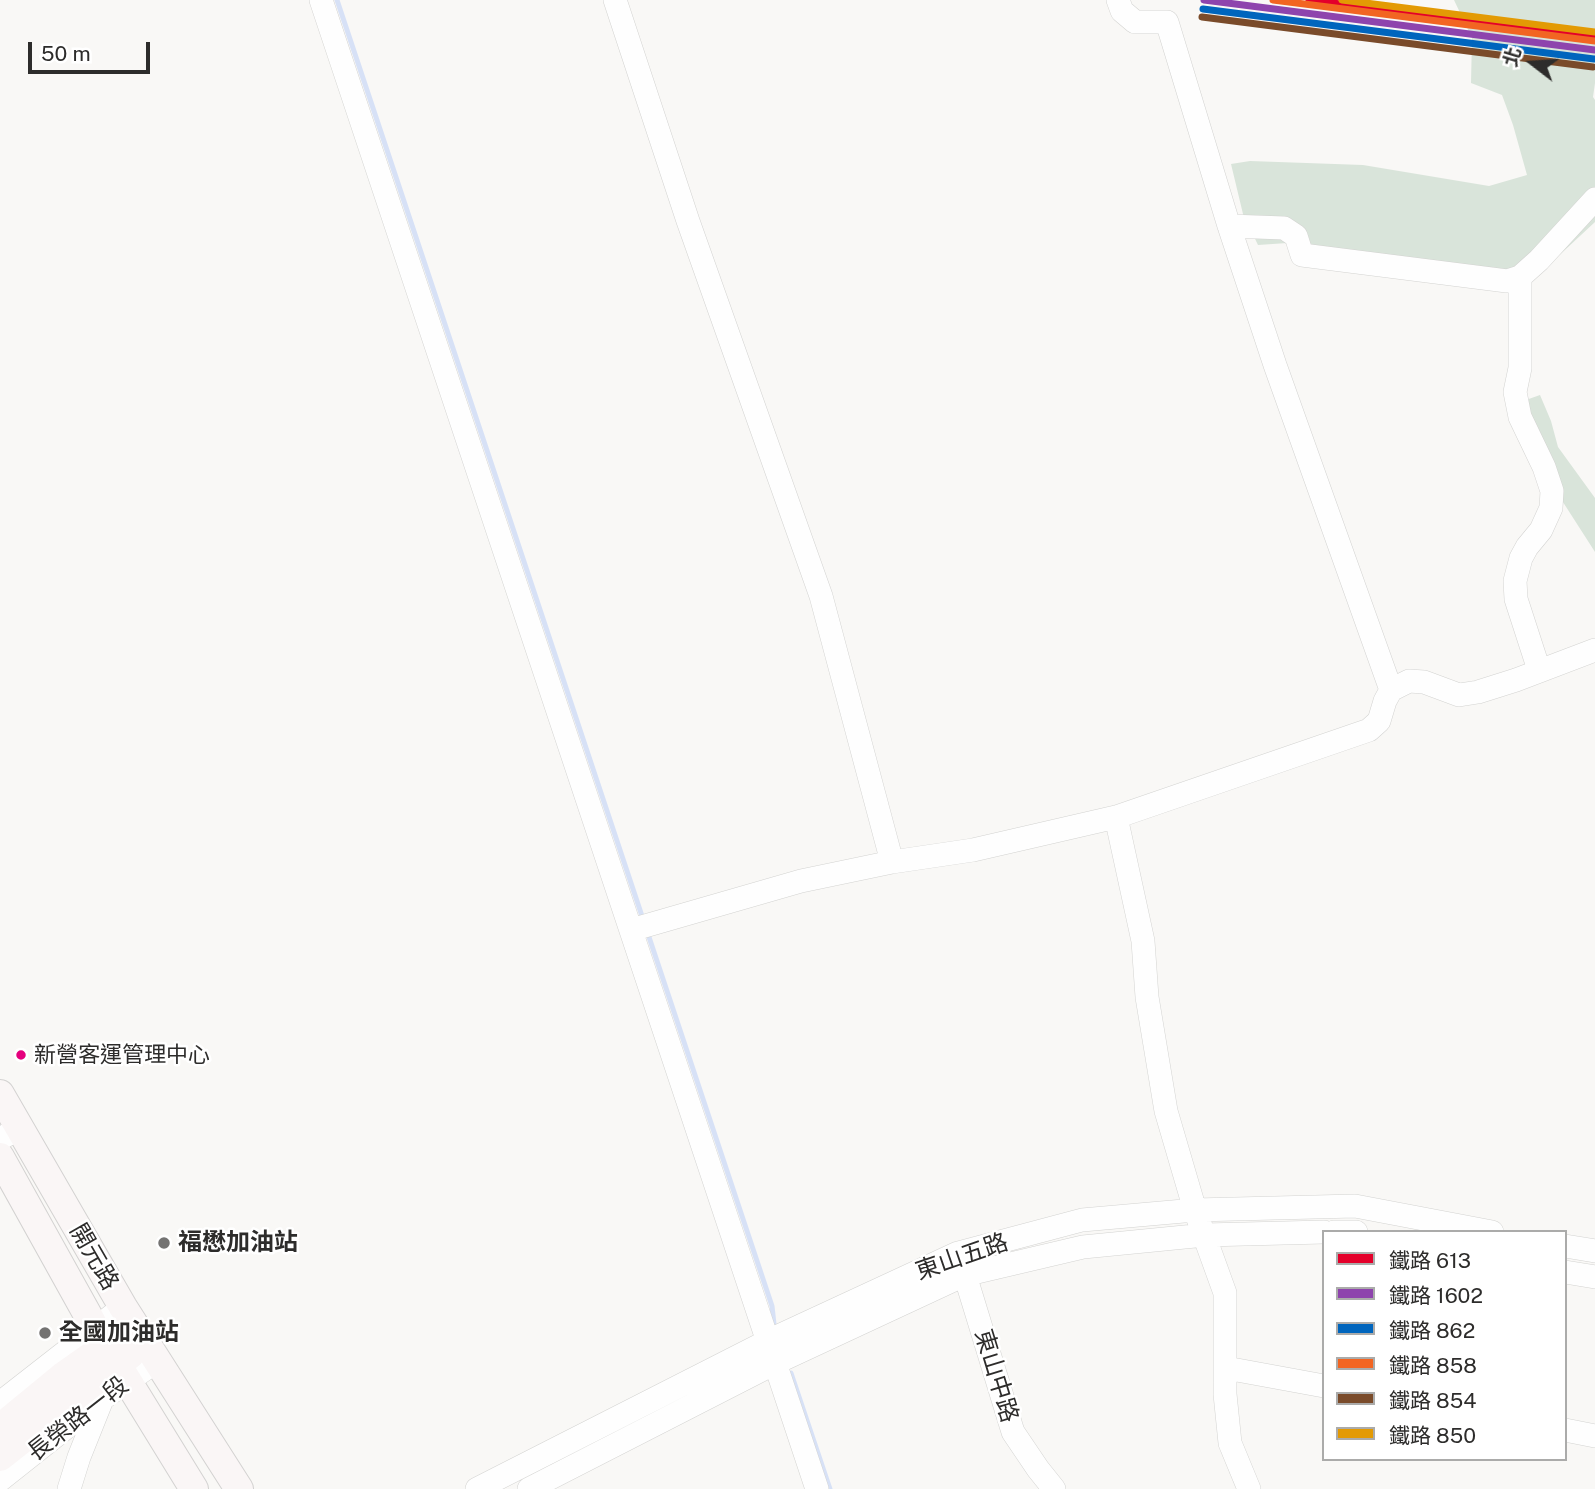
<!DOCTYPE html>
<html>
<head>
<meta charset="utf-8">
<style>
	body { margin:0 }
	#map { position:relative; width:1595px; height:1489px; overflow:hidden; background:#f9f8f6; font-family:"Public Sans","Noto Sans TC",sans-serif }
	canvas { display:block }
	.legend { position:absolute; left:1322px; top:1230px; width:245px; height:231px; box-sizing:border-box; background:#fff; border:2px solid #ababaa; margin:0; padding:9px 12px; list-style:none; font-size:21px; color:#2d2c2b }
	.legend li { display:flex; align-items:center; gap:14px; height:35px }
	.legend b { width:35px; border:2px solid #ababaa }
	.north { position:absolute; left:1497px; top:28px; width:70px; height:70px; -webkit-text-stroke:5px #fff; paint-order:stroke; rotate:287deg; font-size:19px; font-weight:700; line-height:28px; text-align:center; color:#2d2c2b }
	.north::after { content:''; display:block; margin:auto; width:24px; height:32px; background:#2d2c2b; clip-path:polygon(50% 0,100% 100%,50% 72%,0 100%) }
	.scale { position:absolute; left:28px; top:42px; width:122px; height:32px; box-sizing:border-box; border:4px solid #2d2c2b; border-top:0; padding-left:9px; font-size:21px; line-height:24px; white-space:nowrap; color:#2d2c2b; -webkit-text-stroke:5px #fff; paint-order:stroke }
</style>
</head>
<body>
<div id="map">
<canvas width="1595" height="1489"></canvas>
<ul class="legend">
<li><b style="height:9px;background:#e4002b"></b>鐵路 613</li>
<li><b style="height:9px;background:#8e44ad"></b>鐵路 1602</li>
<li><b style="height:9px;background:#0065bd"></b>鐵路 862</li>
<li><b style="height:9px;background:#f26522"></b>鐵路 858</li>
<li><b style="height:9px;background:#7a4b2a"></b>鐵路 854</li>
<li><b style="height:9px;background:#e39a04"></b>鐵路 850</li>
</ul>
<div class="north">北</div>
<div class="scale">50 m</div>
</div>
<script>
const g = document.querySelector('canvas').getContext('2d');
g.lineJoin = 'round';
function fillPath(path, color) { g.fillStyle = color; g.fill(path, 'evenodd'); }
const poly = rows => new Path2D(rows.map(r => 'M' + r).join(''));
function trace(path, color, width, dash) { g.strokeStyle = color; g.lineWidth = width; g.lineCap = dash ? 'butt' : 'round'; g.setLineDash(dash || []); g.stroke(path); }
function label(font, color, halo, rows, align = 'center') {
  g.font = font + ' "Public Sans","Noto Sans TC",sans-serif'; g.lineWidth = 5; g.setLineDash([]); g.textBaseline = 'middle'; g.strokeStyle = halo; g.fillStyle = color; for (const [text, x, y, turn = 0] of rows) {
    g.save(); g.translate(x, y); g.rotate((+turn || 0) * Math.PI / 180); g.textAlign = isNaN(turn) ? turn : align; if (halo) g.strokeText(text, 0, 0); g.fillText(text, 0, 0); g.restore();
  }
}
fillPath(poly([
	[1454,0,1595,0,1595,83,1593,97,1595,100,1595,222,1552,262,1519,274,1318,261,1302,242,1258,245,1243,214,1231,164,1250,161,1363,165,1489,186,1527,175,1513,125,1502,95,1471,83,1472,38],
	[1540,395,1551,421,1558,447,1595,498,1595,552,1561,499,1509,406]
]), '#d9e4da');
trace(poly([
	[337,0,644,922],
	[647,931,772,1306,774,1324],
	[791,1373,830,1489]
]), '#d7e1f6', 5);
const minor = poly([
	[321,0,817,1489],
	[615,0,688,221,821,596,892,862],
	[1229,226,1284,228,1296,236,1302,255,1507,281,1520,277,1539,260,1595,199],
	[1520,277,1520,368,1515,392,1520,417,1544,467,1552,491,1551,508,1541,530,1527,547,1521,558,1515,581,1516,599,1539,670],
	[1391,690,1409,681,1424,682,1459,695,1478,692,1516,680,1595,650],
	[1116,817,1143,941,1147,997,1166,1111,1195,1210,1225,1293,1225,1394,1230,1443,1249,1489],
	[631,930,801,881,892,862,973,850,1116,817,1369,730,1379,721,1385,701,1391,690,1275,365,1229,226,1167,22,1135,22,1122,11,1118,0],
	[0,1139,19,1128],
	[1334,1232,1356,1232],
	[1565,1246,1595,1251],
	[961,1262,1013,1432,1038,1469,1054,1489],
	[1565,1272,1595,1277],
	[1226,1368,1324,1386],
	[0,1403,123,1307],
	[1565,1430,1595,1436],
	[0,1480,102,1399,157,1361],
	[69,1489,79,1457,101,1402],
	[477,1489,768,1341,958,1253,1082,1220,1195,1210,1355,1206,1492,1232],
	[529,1489,775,1363,964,1275,1083,1247,1205,1235,1324,1232]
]);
const major = poly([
	[0,1094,123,1307,239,1489],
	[0,1157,95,1328,194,1489],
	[0,1428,63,1376,120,1336],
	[0,1457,79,1394,130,1355]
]);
trace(minor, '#d3d3d1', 24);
trace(major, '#d3d2d1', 30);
trace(minor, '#fefefe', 23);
trace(major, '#faf6f6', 28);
trace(poly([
	[1309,0,1595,36]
]), '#e4002b', 7);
trace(poly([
	[1204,0,1595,50]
]), '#8e44ad', 7);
trace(poly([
	[1203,9,1594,59]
]), '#0065bd', 7);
trace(poly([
	[1273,0,1595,41]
]), '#f26522', 7);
trace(poly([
	[1202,17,1593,67]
]), '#7a4b2a', 7);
trace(poly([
	[1342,0,1595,32]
]), '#e39a04', 7);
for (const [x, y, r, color] of [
	[21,1055,6,"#e5007d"],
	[164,1243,7,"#747372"],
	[45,1333,7,"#747372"]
]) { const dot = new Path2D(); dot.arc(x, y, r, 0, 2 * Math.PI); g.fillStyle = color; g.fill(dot); trace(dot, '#fff', 2.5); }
label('22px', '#2d2c2b', '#fff', [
	["新營客運管理中心",34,1055]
], 'left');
label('bold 24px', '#2d2c2b', '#fff', [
	["福懋加油站",178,1243],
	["全國加油站",59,1333]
], 'left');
label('24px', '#2d2c2b', '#fff', [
	["開元路",94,1257,60],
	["東山五路",962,1257,-19],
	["東山中路",996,1376,73],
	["長榮路一段",78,1419,-38]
]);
</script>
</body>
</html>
